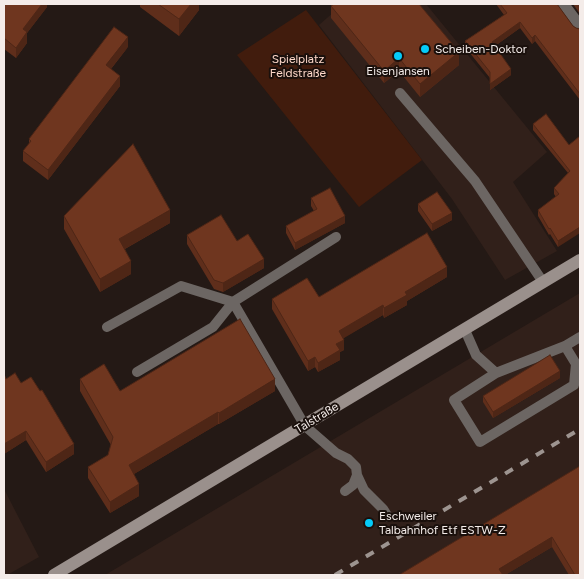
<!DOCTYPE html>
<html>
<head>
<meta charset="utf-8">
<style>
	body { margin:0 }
	#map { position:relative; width:584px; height:579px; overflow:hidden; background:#241915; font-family:Figtree,sans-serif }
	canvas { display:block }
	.frame { position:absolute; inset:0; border:5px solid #f4ece9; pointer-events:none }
</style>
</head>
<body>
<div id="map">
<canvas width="584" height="579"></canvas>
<div class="frame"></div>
</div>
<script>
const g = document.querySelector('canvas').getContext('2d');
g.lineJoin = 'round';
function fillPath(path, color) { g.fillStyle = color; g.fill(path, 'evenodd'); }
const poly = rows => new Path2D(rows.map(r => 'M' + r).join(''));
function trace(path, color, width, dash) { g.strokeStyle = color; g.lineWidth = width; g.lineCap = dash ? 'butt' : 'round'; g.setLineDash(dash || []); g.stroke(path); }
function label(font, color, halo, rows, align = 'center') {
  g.font = font + ' Figtree,sans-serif'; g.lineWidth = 4; g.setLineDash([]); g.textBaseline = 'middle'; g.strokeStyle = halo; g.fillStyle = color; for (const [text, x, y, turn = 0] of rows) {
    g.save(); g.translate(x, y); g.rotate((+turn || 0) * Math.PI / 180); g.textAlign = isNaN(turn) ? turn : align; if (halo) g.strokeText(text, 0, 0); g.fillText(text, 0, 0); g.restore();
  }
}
fillPath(poly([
	[343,4,426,4,547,152,513,182,557,251,505,280,452,199,319,25],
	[580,293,580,575,105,575],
	[4,489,39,557,7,575,4,575]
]), '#31201a');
fillPath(poly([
	[306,10,422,160,359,207,237,55]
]), '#411c0d');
trace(poly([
	[400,93,475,181,543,282],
	[107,327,181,286,233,302,305,426,336,453,348,459,356,467,357,475,353,485,345,491],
	[465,330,476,355,496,373,565,346,580,337],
	[137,372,213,327,233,302,336,237],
	[496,373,454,400,480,442,574,385,576,364,565,346],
	[357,475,364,490,383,509,388,517]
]), '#6c6663', 10);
trace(poly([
	[563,4,580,27]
]), '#6c6663', 12);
trace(poly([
	[54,575,580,260]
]), '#9a908c', 12);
trace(poly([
	[335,575,580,429]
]), '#9d9490', 4, [9, 9]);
fillPath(poly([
	[4,4,47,4,47,7,27,33,27,43,16,58,4,49],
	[140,4,199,4,199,10,179,36,140,7],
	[496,4,557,4,573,26,576,28,580,29,580,100,535,41,532,44,520,28,495,46,511,75,490,90,490,78,465,47,465,41,504,15],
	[573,4,580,4,580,14],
	[331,6,459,65,420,97,399,71,384,83,331,18],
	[128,47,111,69,120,86,48,180,23,161,23,151,29,144,29,139],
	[533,124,569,145,580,136,558,247,550,234,549,235,538,216,538,210,556,197,554,194,554,188,568,173,533,130],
	[311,198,345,223,295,250,286,233,286,226,314,211,311,206],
	[418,204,452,220,432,231,418,211],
	[64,216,170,223,125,249,131,274,100,292,64,229],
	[187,235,237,241,264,268,223,292,214,289,187,244],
	[447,277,407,301,407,305,384,318,383,315,343,338,344,350,340,352,340,360,318,372,315,367,308,371,272,309,272,299,319,297],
	[4,374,6,379,21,383,74,454,46,472,26,440,4,454],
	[560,378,493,418,483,402,483,396],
	[80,379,120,391,275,391,219,424,218,424,134,474,139,496,110,513,88,478,88,467,108,455,111,445,80,391],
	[580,466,580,575,569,575,552,547,505,575]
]), '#5f2e1b');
fillPath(poly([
	[42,4,47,4,47,7,27,33,27,43,16,58,16,48,23,29],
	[191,4,199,4,199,10,179,36,179,19],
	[520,22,520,28,492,48,492,42],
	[535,35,535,41,532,44,532,38],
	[128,37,128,47,106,75,106,65],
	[459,52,459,65,420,97,420,84],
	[399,58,399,71,384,83,384,71],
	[511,69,511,75,490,90,490,84],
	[120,76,120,86,48,180,48,170],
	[170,210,170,223,119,252,119,239],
	[452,213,452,220,432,231,432,224],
	[345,216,345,223,295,250,295,243],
	[580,227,580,233,558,247,558,241],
	[264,259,264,268,223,292,223,283],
	[131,261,131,274,100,292,100,279],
	[447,267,447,277,407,301,407,305,384,318,384,308,405,292],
	[383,305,383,315,339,341,339,331],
	[344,340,344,350,340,352,340,360,318,372,318,363,336,344],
	[315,357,315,367,308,371,308,361],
	[560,371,560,378,493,418,493,412],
	[275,379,275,391,219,424,219,413],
	[218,412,218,424,129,477,129,465],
	[26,431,26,440,4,454,4,444],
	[74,444,74,454,46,472,46,462],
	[139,484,139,496,110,513,110,502],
	[552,537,552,547,505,575,499,575,499,569]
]), '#4e2616');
const building = poly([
	[4,4,42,4,23,29,27,32,16,48,4,38,4,4],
	[158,4,191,4,179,19,158,4],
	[334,4,419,4,459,52,420,84,399,58,384,71,331,6,334,4],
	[500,4,557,4,573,26,576,28,580,29,580,94,535,35,532,38,520,22,492,42,511,69,490,84,490,72,465,41,507,13,500,4],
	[114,27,128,37,106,65,120,76,48,170,23,151,31,141,29,139,114,27],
	[546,114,569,145,580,136,580,227,558,241,550,228,549,229,538,210,559,194,554,188,570,171,533,124,546,114],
	[133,144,170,210,119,239,131,261,100,279,64,216,133,144],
	[330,188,345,216,295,243,286,226,317,209,311,198,330,188],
	[437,192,452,213,432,224,418,204,437,192],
	[221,215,237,241,248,234,264,259,223,283,214,280,187,235,221,215],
	[427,233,447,267,405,292,407,295,384,308,383,305,339,331,344,340,336,344,340,350,318,363,315,357,308,361,272,299,307,278,319,297,427,233],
	[240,319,275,379,219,413,218,412,129,465,139,484,110,502,88,467,108,455,113,437,80,379,104,364,120,391,240,319],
	[550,355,560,371,493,412,483,396,550,355],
	[15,373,21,383,31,377,40,391,42,390,74,444,46,462,26,431,4,444,4,374,6,379,15,373],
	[580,466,580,575,575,575,552,537,499,569,503,575,399,575,580,466]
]);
fillPath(building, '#6f361f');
trace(building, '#4e2616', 1);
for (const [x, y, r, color] of [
	[425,49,5,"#05cbf9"],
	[398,56,5,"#05cbf9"],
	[369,523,5,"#05cbf9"]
]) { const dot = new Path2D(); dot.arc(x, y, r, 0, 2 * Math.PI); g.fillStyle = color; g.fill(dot); trace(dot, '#1a100c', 2); }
label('12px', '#f4ece9', '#1a100c', [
	["Scheiben-Doktor",435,49],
	["Eisenjansen",398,71,"center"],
	["Eschweiler",379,516],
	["Talbahnhof Etf ESTW-Z",379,530]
], 'left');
label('12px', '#fed8c9', '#1a100c', [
	["Spielplatz",298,59],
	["Feldstraße",298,73]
]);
label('12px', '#f4ece9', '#1a100c', [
	["Talstraße",317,418,-31]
]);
</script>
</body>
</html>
